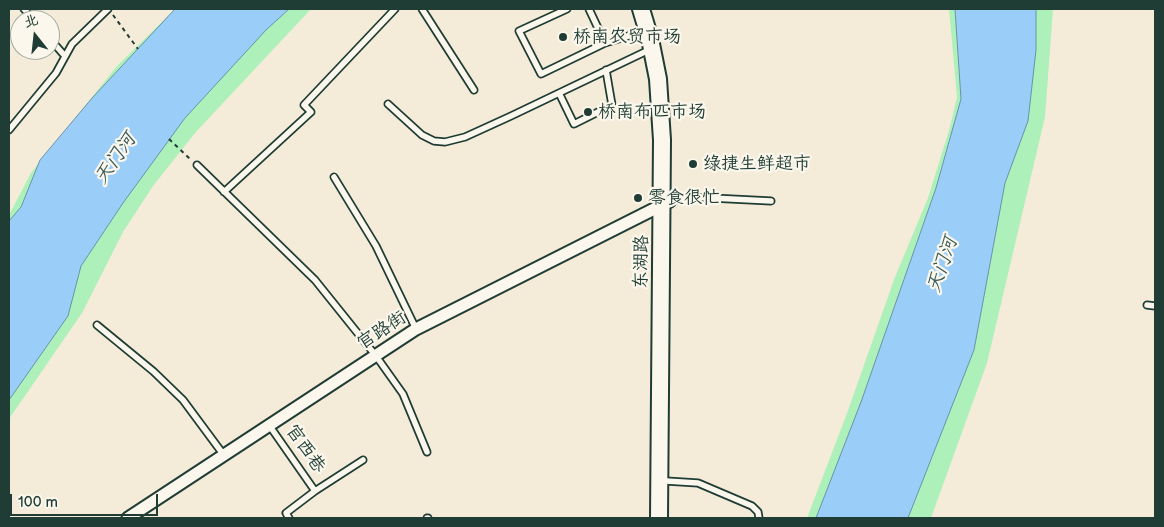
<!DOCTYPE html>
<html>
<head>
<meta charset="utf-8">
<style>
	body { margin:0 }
	#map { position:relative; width:1164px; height:527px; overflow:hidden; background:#f5ebd9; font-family:"Balsamiq Sans","LXGW WenKai TC",sans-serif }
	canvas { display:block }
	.frame { position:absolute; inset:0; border:10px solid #1f3d34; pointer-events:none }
	.north { position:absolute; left:10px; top:10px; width:50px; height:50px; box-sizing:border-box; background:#fbf7ec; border:1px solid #a3ada2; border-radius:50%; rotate:344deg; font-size:14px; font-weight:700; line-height:20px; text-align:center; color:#1f3d34 }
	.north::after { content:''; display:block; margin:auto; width:18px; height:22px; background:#1f3d34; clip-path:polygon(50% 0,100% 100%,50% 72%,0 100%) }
	.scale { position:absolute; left:10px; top:494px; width:148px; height:22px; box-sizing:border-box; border:2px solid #1f3d34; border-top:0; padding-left:6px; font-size:15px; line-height:18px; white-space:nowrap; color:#1f3d34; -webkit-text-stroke:4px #fbf7ec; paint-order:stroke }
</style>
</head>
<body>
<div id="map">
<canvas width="1164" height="527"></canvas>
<div class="frame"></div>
<div class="north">北</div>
<div class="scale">100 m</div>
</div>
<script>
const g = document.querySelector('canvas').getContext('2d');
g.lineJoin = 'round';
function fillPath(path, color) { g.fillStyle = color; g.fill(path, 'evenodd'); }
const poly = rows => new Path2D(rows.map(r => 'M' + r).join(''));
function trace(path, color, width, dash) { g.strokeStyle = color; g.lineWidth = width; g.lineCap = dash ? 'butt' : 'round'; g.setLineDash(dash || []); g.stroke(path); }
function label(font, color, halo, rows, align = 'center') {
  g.font = font + ' "Balsamiq Sans","LXGW WenKai TC",sans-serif'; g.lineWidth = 4.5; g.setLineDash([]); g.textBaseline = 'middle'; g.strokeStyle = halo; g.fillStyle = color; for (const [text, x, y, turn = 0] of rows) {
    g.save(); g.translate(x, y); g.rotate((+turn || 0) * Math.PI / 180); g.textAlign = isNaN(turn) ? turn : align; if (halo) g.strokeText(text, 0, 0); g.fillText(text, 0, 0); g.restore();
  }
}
fillPath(poly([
	[175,9,311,9,195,133,153,186,123,232,82,313,9,419,9,215,31,173,117,66],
	[949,9,1053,9,1045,117,987,363,931,518,807,518,846,416,895,277,928,198,950,127,957,97]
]), '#aef0ba');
const water = poly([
	[175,9,289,9,266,30,185,118,123,203,81,266,68,316,9,400,9,221,21,207,40,160,93,97,175,9],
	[955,9,1036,9,1036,50,1028,121,1005,183,974,350,908,518,816,518,861,402,936,188,961,99,955,9]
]);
fillPath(water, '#9acdf7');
trace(water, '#6993a9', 1);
const service = poly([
	[24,9,34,20],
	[422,9,474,90],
	[567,9,519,31,541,74,605,43,645,31],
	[589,9,605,43],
	[50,39,64,55],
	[559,93,574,124,612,105,606,70],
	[388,104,422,135,434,141,445,142,465,137,511,116,651,49],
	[9,130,56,73,72,44,108,9],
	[197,165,315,280,376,356,403,394,427,452],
	[334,177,376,246,416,329],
	[224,192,311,112,304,105,395,9],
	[670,201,692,197,771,201],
	[1147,305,1155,306],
	[97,325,153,371,183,400,223,454],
	[269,425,315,491],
	[666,481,698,483,752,506,758,512,759,518],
	[289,518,286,513,315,491,363,460],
	[427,518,428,518]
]);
const minor = poly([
	[128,518,416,329,670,201]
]);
const secondary = poly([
	[641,9,650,39,658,79,662,140,659,518]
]);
trace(service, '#1f3d34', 9);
trace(minor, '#1f3d34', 15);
trace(secondary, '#1f3d34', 20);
trace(poly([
	[113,15,138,49],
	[169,139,191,160]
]), '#1f3d34', 2, [4, 4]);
trace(service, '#fbf7ec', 5.5);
trace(minor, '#fbf7ec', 11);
trace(secondary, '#fbf7ec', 16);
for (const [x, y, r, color] of [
	[563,37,5,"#1f3d34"],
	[588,112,5,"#1f3d34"],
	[693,164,5,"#1f3d34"],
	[638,198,5,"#1f3d34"]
]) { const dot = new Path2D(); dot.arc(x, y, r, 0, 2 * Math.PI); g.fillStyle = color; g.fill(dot); trace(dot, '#fbf7ec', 2); }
label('18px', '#1f3d34', '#fbf7ec', [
	["桥南农贸市场",573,37],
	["桥南布匹市场",598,112],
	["绿捷生鲜超市",703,164],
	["零食很忙",648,198]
], 'left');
label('18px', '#1f3d34', '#fbf7ec', [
	["东湖路",642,262,-89],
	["官路街",382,331,-33],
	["官西巷",305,449,55]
]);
label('italic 19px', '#385a5b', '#fbf7ec', [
	["天门河",116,159,-55],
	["天门河",943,265,-71]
]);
</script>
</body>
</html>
